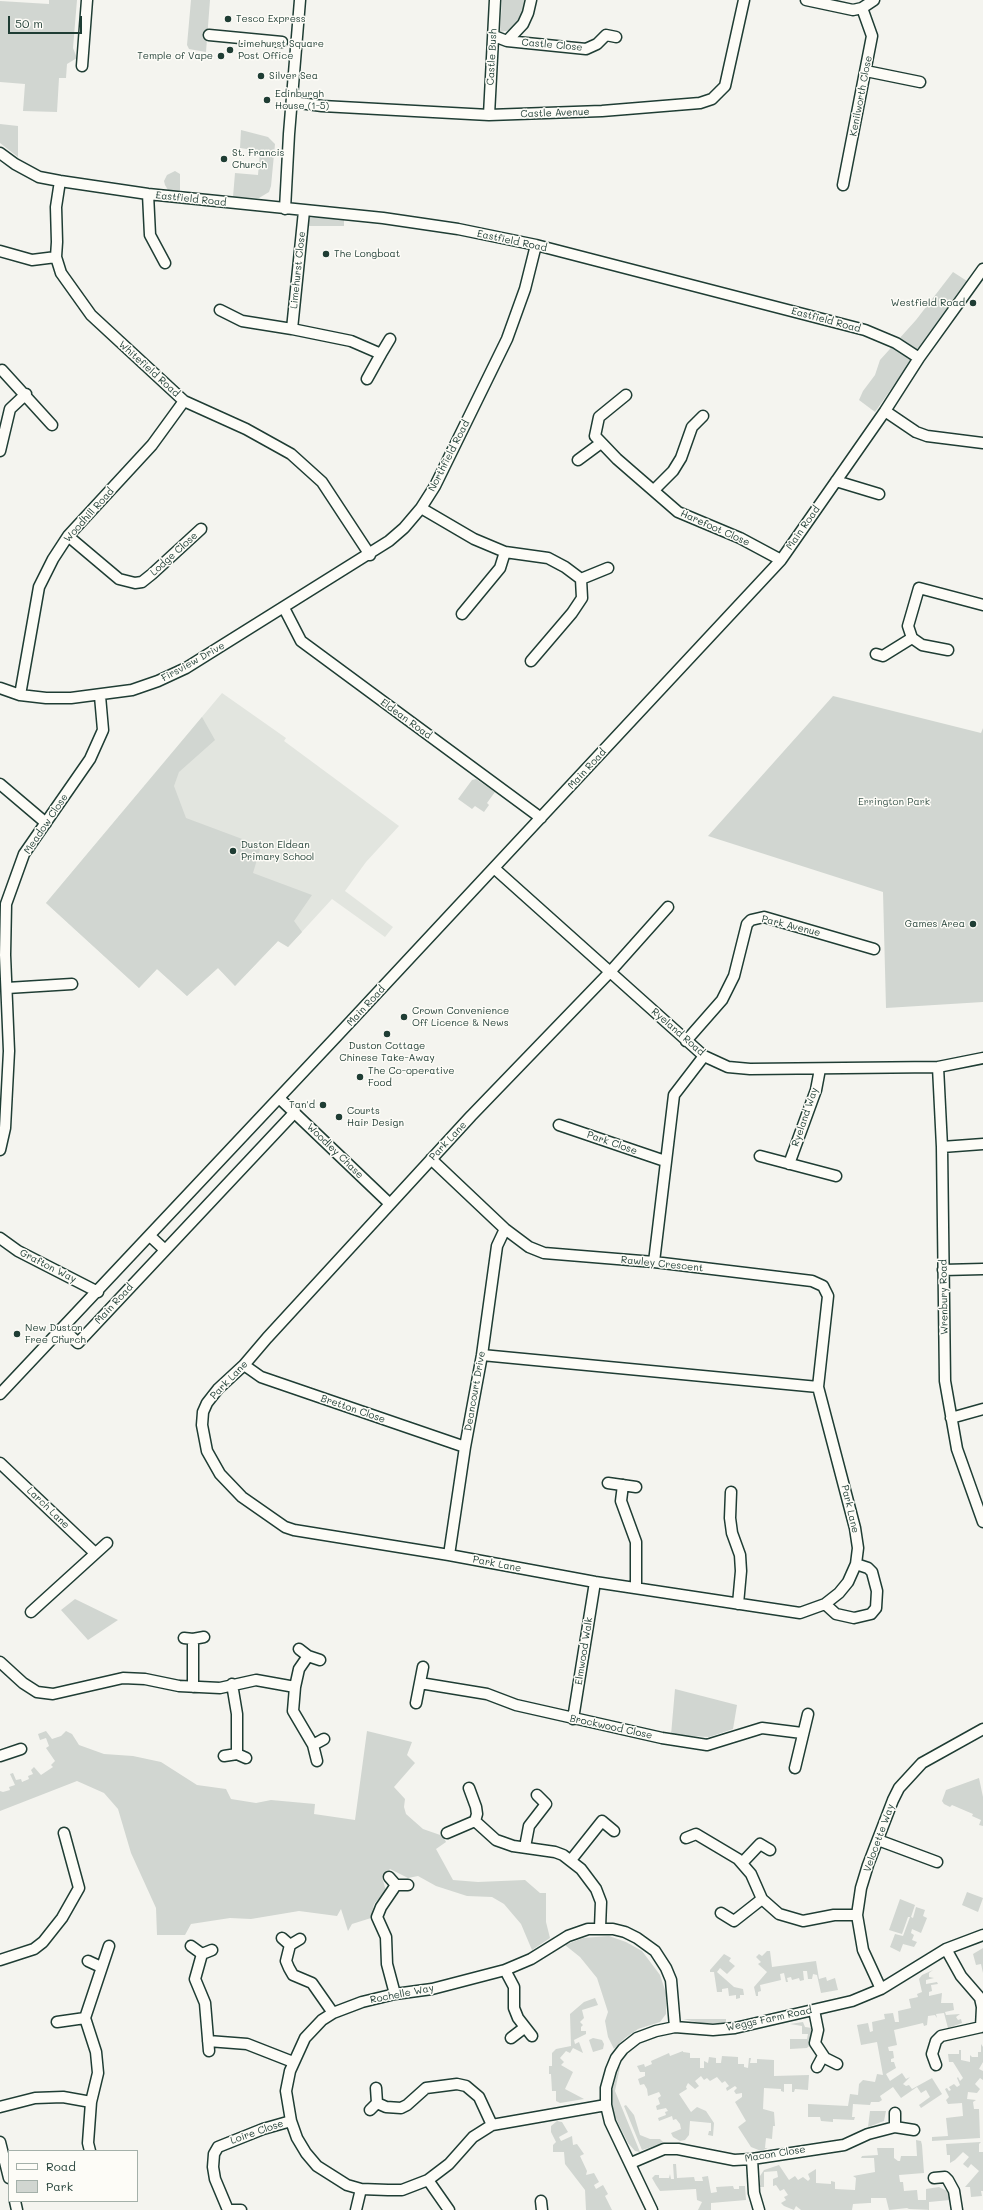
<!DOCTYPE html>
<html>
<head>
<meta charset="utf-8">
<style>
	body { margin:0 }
	#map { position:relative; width:983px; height:2210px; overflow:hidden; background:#f4f4ef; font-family:Mali,sans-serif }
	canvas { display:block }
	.legend { position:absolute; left:8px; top:2150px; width:130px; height:52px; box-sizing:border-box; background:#fdfcf7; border:1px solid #a4b0a9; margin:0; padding:5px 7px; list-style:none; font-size:12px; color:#1f3d34 }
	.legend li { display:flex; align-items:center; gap:8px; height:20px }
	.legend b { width:20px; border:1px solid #a4b0a9 }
	.scale { position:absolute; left:8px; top:16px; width:74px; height:18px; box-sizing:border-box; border:2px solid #1f3d34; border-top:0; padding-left:5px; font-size:12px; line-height:14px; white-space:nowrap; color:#1f3d34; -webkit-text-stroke:3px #fdfcf7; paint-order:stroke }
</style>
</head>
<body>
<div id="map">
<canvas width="983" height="2210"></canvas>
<ul class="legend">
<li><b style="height:5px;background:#fdfcf7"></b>Road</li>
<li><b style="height:11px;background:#d1d6d1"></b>Park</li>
</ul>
<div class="scale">50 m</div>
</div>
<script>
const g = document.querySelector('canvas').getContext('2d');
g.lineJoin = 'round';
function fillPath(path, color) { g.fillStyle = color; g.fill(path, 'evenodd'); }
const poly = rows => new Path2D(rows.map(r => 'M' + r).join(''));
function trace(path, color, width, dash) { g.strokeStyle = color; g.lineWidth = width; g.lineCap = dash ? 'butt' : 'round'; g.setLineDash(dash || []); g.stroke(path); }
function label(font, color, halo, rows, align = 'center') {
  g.font = font + ' Mali,sans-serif'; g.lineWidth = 3; g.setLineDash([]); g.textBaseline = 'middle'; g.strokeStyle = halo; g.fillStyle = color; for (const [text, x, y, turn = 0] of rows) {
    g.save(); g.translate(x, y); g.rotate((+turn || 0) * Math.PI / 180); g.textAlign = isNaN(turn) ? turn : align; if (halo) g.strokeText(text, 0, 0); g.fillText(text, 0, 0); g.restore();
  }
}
fillPath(poly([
	[222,693,286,738,284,741,399,826,366,862,345,891,393,927,385,937,332,899,288,947,278,941,235,986,218,968,187,996,157,969,139,988,46,903]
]), '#e2e5df');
fillPath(poly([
	[49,0,77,0,73,48,77,58,67,64,66,78,59,78,57,112,23,111,25,84,0,82,0,1,49,4],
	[191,0,210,0,206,52,189,49,187,45],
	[502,0,526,0,522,21,511,30,500,32],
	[0,124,18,126,18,157,0,143],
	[241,130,268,137,275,144,271,186,269,192,259,198,233,197,235,173,258,175,260,151,240,148],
	[175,171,180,174,180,191,168,190,165,185,164,181,167,175],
	[316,217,344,219,344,226,306,226,310,218],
	[953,272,967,281,875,412,859,400,863,391,875,375,880,360,916,320],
	[833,696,981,733,983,728,983,1002,886,1008,883,892,708,836],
	[202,717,215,740,179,772,174,786,186,818,261,846,253,873,312,895,294,921,302,932,288,947,278,941,235,986,218,968,187,996,157,969,139,988,46,903],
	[476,779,495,792,487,803,489,805,484,812,475,806,472,809,458,799,472,780],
	[75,1599,118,1620,88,1640,61,1610],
	[675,1689,737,1705,733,1729,709,1737,671,1735],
	[46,1731,52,1739,61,1736,66,1731,72,1734,79,1745,104,1754,133,1756,161,1762,197,1785,226,1789,231,1799,256,1803,271,1800,315,1804,314,1814,355,1820,367,1731,412,1742,407,1755,415,1763,394,1787,405,1799,404,1807,406,1814,423,1829,443,1836,446,1842,436,1849,453,1880,478,1882,525,1880,540,1893,546,1893,546,1922,550,1938,532,1950,521,1924,504,1904,492,1897,467,1896,436,1886,418,1876,408,1878,390,1869,382,1877,386,1891,374,1904,371,1918,352,1924,348,1931,341,1909,337,1916,299,1911,251,1919,230,1918,191,1924,185,1935,157,1935,156,1908,131,1853,118,1809,104,1793,77,1781,0,1811,0,1791,3,1792,10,1790,9,1787,15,1785,10,1774,13,1773,16,1780,21,1779,22,1782,29,1779,28,1776,33,1774,31,1770,34,1767,41,1775,53,1767,51,1765,55,1761,46,1748,49,1746,46,1738,40,1740,38,1734],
	[979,1778,983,1797,983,1826,979,1825,981,1820,972,1816,973,1814,952,1805,950,1807,944,1804,942,1801,946,1790],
	[967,1892,983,1898,978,1912,962,1905],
	[900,1899,915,1905,911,1917,913,1918,916,1907,925,1910,923,1916,927,1918,921,1933,912,1929,911,1933,914,1935,912,1940,917,1942,914,1947,903,1944,900,1952,890,1947,895,1934,903,1936,910,1917,908,1917,902,1934,889,1930],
	[609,1936,626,1942,642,1951,660,1975,666,1993,666,2014,660,2022,638,2029,625,2038,614,2049,608,2037,605,2021,608,2012,597,1978,580,1957,565,1945,583,1938],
	[983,1948,983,1973,981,1964,976,1965,973,1954],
	[767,1951,770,1951,772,1967,816,1961,819,1979,826,1977,827,1981,835,1978,838,1990,821,1993,817,1975,813,1974,812,1979,808,1979,807,1971,803,1971,804,1980,800,1981,799,1978,792,1980,791,1977,787,1978,788,1982,786,1982,784,1973,780,1974,781,1980,760,1985,761,1991,758,1992,758,1996,756,1996,754,1987,767,1972,758,1964,761,1962,756,1957,759,1954,762,1956],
	[724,1954,731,1958,729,1961,735,1966,727,1974,720,1968,717,1972,734,1987,743,1989,744,1995,740,1995,740,1998,736,1999,736,1995,729,1996,728,1988,722,1989,722,1992,717,1992,714,1972,710,1972,710,1970],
	[933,1970,929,1973,929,1977,934,1978,926,1980,926,1984,937,1982,938,1984,931,1985,932,1991,929,1992,929,1996,942,1993,941,2003,953,2003,954,2010,945,2012,946,2015,960,2014,956,2017,958,2020,961,2019,962,2023,948,2028,944,2013,936,2014,937,2018,935,2015,928,2016,927,2025,924,2026,923,2023,894,2030,897,2045,888,2047,889,2051,893,2051,894,2058,891,2059,891,2062,894,2062,896,2068,886,2074,890,2081,902,2073,906,2079,910,2077,903,2084,906,2086,909,2085,912,2089,932,2078,942,2094,921,2108,919,2105,930,2097,926,2090,921,2093,917,2087,901,2098,893,2087,880,2096,882,2100,879,2102,871,2102,870,2105,853,2104,852,2117,855,2117,854,2120,833,2119,833,2122,821,2121,820,2117,808,2117,808,2104,848,2106,850,2094,858,2095,859,2084,863,2080,875,2082,877,2074,883,2075,877,2042,861,2045,857,2025,868,2023,870,2032,873,2031,872,2022,885,2019,884,2014,893,2013,895,2022,899,2022,898,2011,911,2008,909,1999,918,1997,917,1994,922,1992,919,1979,922,1975],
	[595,1998,598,2005,582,2010,584,2018,580,2022,583,2025,581,2027,581,2031,586,2031,586,2034,574,2040,575,2044,579,2042,583,2053,573,2048,570,2053,566,2051,560,2058,564,2062,561,2065,573,2072,565,2089,584,2099,560,2103,556,2101,556,2091,552,2091,551,2074,549,2074,549,2066,552,2066,552,2053,556,2049,571,2046,570,2014,584,2002],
	[683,2019,726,2019,726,2023,700,2023],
	[803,2022,805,2027,812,2028,809,2046,807,2048,790,2049,790,2039,807,2039,808,2034,802,2034,802,2026,790,2024],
	[593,2038,602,2040,604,2044,603,2049,593,2052,589,2040],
	[981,2044,983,2047,983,2062,979,2069,983,2071,983,2080,980,2078,975,2084,980,2089,977,2093,968,2092,967,2099,976,2100,973,2102,974,2109,979,2109,980,2138,932,2141,932,2137,948,2136,946,2118,963,2116,962,2103,948,2104,946,2100,949,2097,945,2089,947,2088,949,2091,951,2090,949,2087,954,2084,957,2087,960,2085,957,2078,958,2077,960,2081,963,2078,953,2062,949,2062,948,2054,959,2054,959,2050,961,2050,961,2060,970,2062,970,2055,972,2057,978,2057,978,2052,981,2052],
	[683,2051,683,2052,690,2053,690,2058,700,2058,700,2068,704,2068,704,2061,708,2063,709,2057,716,2058,716,2063,721,2063,722,2056,738,2057,738,2064,744,2064,744,2067,748,2068,749,2058,751,2058,750,2063,757,2063,757,2059,774,2060,774,2076,809,2075,808,2090,795,2089,794,2092,792,2092,792,2084,784,2084,784,2092,781,2091,781,2089,764,2088,763,2109,774,2112,775,2126,773,2126,772,2139,766,2138,765,2148,768,2148,761,2151,751,2147,738,2127,746,2121,735,2102,742,2097,742,2093,736,2094,734,2091,737,2088,735,2086,727,2091,726,2088,729,2086,725,2081,722,2083,717,2077,710,2081,707,2078,704,2080,701,2076,695,2081,699,2086,695,2089,688,2083,686,2087,687,2089,679,2094,691,2112,697,2107,706,2111,714,2123,713,2136,708,2135,709,2131,711,2131,711,2123,690,2121,689,2135,685,2140,680,2141,673,2137,671,2133,681,2129,680,2124,676,2119,673,2120,672,2116,659,2121,658,2118,666,2115,665,2112,668,2111,666,2108,657,2110,656,2106,660,2104,658,2098,661,2096,659,2092,648,2096,647,2089,644,2084,640,2085,638,2079,645,2076,645,2072,640,2072,637,2066,644,2064,645,2067,652,2064,651,2061,669,2053,670,2056],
	[619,2067,620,2067,615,2091,640,2152,635,2151,628,2143,612,2111,612,2091],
	[626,2105,634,2115,640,2135,650,2139,660,2139,664,2143,642,2150,624,2106],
	[870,2111,886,2111,884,2121,868,2127],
	[557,2121,562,2122,568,2132,559,2137,561,2141,572,2136,573,2145,577,2144,584,2154,580,2156,587,2171,586,2175,594,2173,599,2182,594,2185,596,2189,603,2185,608,2194,605,2196,612,2210,586,2210,585,2190,565,2164,564,2152,553,2152,553,2145,556,2142,551,2132,551,2126],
	[916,2140,921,2141,922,2145,924,2173,899,2175,900,2182,903,2182,904,2191,917,2190,918,2200,926,2200,926,2189,939,2187,947,2191,950,2200,929,2202,929,2210,933,2210,909,2209,907,2208,889,2210,886,2198,871,2198,871,2203,869,2203,853,2204,852,2210,801,2210,796,2206,794,2210,784,2206,781,2203,786,2200,784,2197,788,2195,784,2189,780,2191,776,2185,773,2186,773,2179,778,2177,777,2171,764,2172,764,2187,760,2187,760,2176,764,2170,779,2165,789,2180,795,2176,798,2180,803,2177,808,2181,810,2179,808,2174,816,2169,816,2183,831,2184,831,2181,835,2182,835,2189,855,2190,856,2178,853,2176,875,2172,874,2158,861,2158,862,2156,878,2155,877,2148,894,2148,894,2158,898,2161,900,2161,901,2156,917,2156],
	[981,2142,979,2144,979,2152,983,2152,983,2191,981,2191,982,2196,971,2197,970,2187,965,2187,979,2171,971,2164,968,2168,963,2164,969,2157,963,2152,955,2160,950,2163,950,2155,947,2155,946,2144],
	[673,2164,676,2164,677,2178,694,2177,695,2181,703,2181,702,2177,708,2176,711,2193,717,2192,716,2187,733,2186,734,2189,739,2189,739,2186,745,2186,746,2200,711,2203,711,2210,698,2210,702,2202,697,2200,696,2189,660,2191,656,2185,652,2178,655,2175,659,2175,659,2178,669,2178,670,2174,671,2179,674,2179]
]), '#d1d6d1');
const minor = poly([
	[806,0,853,10,862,8,874,0],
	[209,35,282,42],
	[494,36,507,41,586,49,597,44,606,35,616,37],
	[507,41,523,24,528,13,531,0],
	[82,66,87,0],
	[866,71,920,82],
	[292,102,322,106,489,115,602,111,700,103,712,99,725,86,744,0],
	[489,115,495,0],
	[0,153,15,164,39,177,60,181,148,194,383,218,458,229,536,245,865,330,896,343,919,358],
	[60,181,56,207,57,242,56,257,61,273,91,315,184,401,246,429,291,454,322,482,370,555],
	[843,185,872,36,862,8],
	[148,194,150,235,165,263],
	[285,209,289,134,300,0],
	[304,211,292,329,351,341,381,354,367,379],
	[0,251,32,260,56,257],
	[220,310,242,321,292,329],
	[381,354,390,339],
	[2,370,52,425],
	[626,395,599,417,595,436,617,459,678,512,740,538,781,560],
	[885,411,916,432,927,436,983,443],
	[0,451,10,409,26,394],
	[578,460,601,443],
	[836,481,879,494],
	[654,490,673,471,681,458,692,427,703,416],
	[421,508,474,539,505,552,548,558,565,567,581,579,608,568],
	[68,536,119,579,135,583,142,582,152,574,201,529],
	[284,608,301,641,541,818],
	[462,614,500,568,505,552],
	[948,650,922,645,912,638,908,626,919,588,983,605],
	[876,654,883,656,912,638],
	[531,661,572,613,582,598,581,579],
	[0,688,20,695,46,698,71,698,132,690,158,681,186,668,389,541,404,528,421,508,435,486,507,339,525,289,536,245],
	[20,695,39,587,53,559,68,536,152,445,184,401],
	[0,784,46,823],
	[494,868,704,1056,728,1067,750,1069,938,1067,983,1058],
	[668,907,610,972,471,1116,267,1338,244,1365,218,1389,207,1403,203,1412,202,1425,207,1451,220,1474,242,1497,285,1527,294,1530,449,1555,595,1582,800,1613,825,1604,839,1593,848,1582,856,1564,858,1548,855,1528,818,1387],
	[7,988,72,984],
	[686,1041,722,1000,734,976,747,924,751,920,764,917,874,949],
	[938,1067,942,1147,945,1381,957,1449,983,1522],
	[279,1098,390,1204],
	[559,1125,665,1161],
	[942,1147,983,1144],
	[0,1150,5,1128,9,1051,5,955,6,904,24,854,90,759,103,730,100,696],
	[760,1156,836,1176],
	[431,1159,505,1229,529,1247,544,1253,654,1262,812,1281,823,1286,828,1296,818,1387,482,1355],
	[789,1164,816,1090,820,1069],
	[150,1236,165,1250],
	[0,1238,18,1251,98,1292],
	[654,1262,674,1095,704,1056],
	[943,1270,983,1269],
	[63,1329,78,1343,295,1112],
	[244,1365,261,1377,465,1447],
	[0,1394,337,1036,781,560,885,411,919,358,983,269],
	[951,1418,983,1409],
	[0,1463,95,1553],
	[608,1483,636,1487],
	[623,1485,621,1501,636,1542,636,1587],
	[731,1492,730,1518,732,1533,740,1555,741,1571,738,1604],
	[449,1555,465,1447,482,1355,497,1246,505,1229],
	[825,1604,836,1614,854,1618,871,1614,876,1608,877,1591,872,1572,868,1568,856,1564],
	[31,1612,107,1543],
	[184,1638,193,1639,204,1637],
	[193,1639,193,1687],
	[299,1649,308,1656,320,1660],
	[0,1662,23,1683,37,1692,53,1694,123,1678,145,1679,179,1686,220,1688,256,1680,295,1687,293,1711,313,1745,317,1761],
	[420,1683,487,1694,516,1705,662,1738,707,1745,762,1728,802,1733],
	[295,1687,299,1669,308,1656],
	[416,1703,423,1667],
	[573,1719,595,1582],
	[313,1745,324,1739],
	[237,1754,246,1758],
	[0,1756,21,1749],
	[224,1756,237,1754,237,1714,232,1684],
	[795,1768,808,1714],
	[475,1821,496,1840,513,1846,555,1852,563,1855,581,1869,596,1889,601,1902,600,1928],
	[447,1833,475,1821,477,1814,476,1807,469,1788],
	[686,1838,696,1834,738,1859,751,1874,762,1899,779,1914,803,1921,834,1915,857,1915],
	[878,1840,937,1862],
	[525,1847,529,1826,546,1804,537,1795],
	[571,1860,602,1821,614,1831],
	[742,1863,760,1844,770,1850],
	[389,1877,396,1885,408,1885],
	[721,1913,734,1921,762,1899],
	[282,1938,290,1945],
	[300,1939,290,1945,286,1961,289,1968,293,1975,312,1983,333,2013],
	[191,1946,202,1954,212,1950],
	[946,1949,961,1976,980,1998,982,2007,981,2027],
	[202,1954,195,1979,205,2003,209,2051],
	[0,1960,34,1949,43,1942,62,1918,79,1888,64,1833],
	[88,1961,101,1967],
	[505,1970,514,1987,514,2008,518,2018,532,2036],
	[881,1989,863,1950,857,1915,861,1888,868,1865,893,1800,899,1788,922,1763,983,1729],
	[395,1994,387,1964,386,1937,377,1917,381,1907,396,1885],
	[814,2010,818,2030,815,2043,825,2058,837,2064],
	[57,2022,85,2018],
	[511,2038,524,2028],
	[208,2041,247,2044,293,2062],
	[936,2065,932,2054,936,2041,941,2036,981,2027],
	[817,2067,823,2056],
	[377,2103,386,2107,401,2108,407,2105,426,2088,457,2084,466,2086,479,2097,492,2125],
	[606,2105,492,2125,473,2137,449,2164,428,2180,402,2190,388,2190,361,2189,347,2185,317,2166,306,2153,297,2138,291,2121,286,2091,290,2071,305,2038,322,2020,333,2013,362,2002,395,1994,432,1989,505,1970,531,1959,568,1936,588,1929,613,1929,625,1932,637,1938,655,1951,666,1968,671,1980,675,2027],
	[0,2107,35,2098,63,2097,91,2102,98,2073,96,2052,85,2018,109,1946],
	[370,2110,377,2103,376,2088],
	[895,2113,895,2127],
	[0,2142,9,2178],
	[90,2151,88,2143,91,2102],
	[752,2159,754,2193,759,2210],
	[631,2163,664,2149,678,2149,734,2160,752,2159,844,2145,868,2134,895,2127,914,2130],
	[934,2178,945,2177,948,2180,954,2191,957,2210],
	[428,2180,449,2210],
	[15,2201,17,2210],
	[541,2201,542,2210],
	[228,2210,215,2179,213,2167,214,2154,218,2147,263,2129,291,2121],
	[228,2210,241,2210],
	[356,2210,361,2189],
	[652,2210,610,2122,606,2105,606,2088,611,2070,616,2058,623,2049,637,2038,656,2031,675,2027,713,2030,735,2028,852,2001,881,1989,946,1949,983,1935]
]);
trace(minor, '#1f3d34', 13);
trace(minor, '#fdfcf7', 10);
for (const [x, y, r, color] of [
	[228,19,4,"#1f3d34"],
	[230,50,4,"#1f3d34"],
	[221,56,4,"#1f3d34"],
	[261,76,4,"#1f3d34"],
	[267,100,4,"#1f3d34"],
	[224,159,4,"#1f3d34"],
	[326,254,4,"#1f3d34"],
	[973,303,4,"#1f3d34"],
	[233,851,4,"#1f3d34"],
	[973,924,4,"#1f3d34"],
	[404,1017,4,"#1f3d34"],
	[387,1034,4,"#1f3d34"],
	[360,1077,4,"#1f3d34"],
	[323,1105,4,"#1f3d34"],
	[339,1117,4,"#1f3d34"],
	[17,1334,4,"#1f3d34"]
]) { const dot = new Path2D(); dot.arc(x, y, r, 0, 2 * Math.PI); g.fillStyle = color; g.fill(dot); trace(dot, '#fdfcf7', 1.5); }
label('10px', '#1f3d34', '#fdfcf7', [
	["Tesco Express",236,19],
	["Limehurst Square",238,44],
	["Post Office",238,56],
	["Temple of Vape",213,56,"right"],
	["Silver Sea",269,76],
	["Edinburgh",275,94],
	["House (1-5)",275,106],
	["St. Francis",232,153],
	["Church",232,165],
	["The Longboat",334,254],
	["Westfield Road",965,303,"right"],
	["Duston Eldean",241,845],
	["Primary School",241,857],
	["Games Area",965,924,"right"],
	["Crown Convenience",412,1011],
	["Off Licence & News",412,1023],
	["Duston Cottage",387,1046,"center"],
	["Chinese Take-Away",387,1058,"center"],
	["The Co-operative",368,1071],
	["Food",368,1083],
	["Tan'd",315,1105,"right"],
	["Courts",347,1111],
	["Hair Design",347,1123],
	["New Duston",25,1328],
	["Free Church",25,1340]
], 'left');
label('10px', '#1f3d34', '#fdfcf7', [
	["Castle Close",552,45,5],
	["Castle Bush",492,57,-87],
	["Kenilworth Close",861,96,-79],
	["Castle Avenue",555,113,-2],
	["Eastfield Road",191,199,6],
	["Eastfield Road",512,241,12],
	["Limehurst Close",298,270,-84],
	["Eastfield Road",826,320,15],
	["Whitefield Road",149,369,42],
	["Northfield Road",449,456,-63],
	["Woodhill Road",89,515,-48],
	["Harefoot Close",715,528,24],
	["Main Road",803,528,-55],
	["Lodge Close",174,554,-42],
	["Firsview Drive",193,662,-29],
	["Eldean Road",406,719,36],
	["Main Road",587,769,-47],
	["Meadow Close",46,824,-56],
	["Park Avenue",791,926,14],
	["Main Road",366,1006,-47],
	["Ryeland Road",678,1032,41],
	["Ryeland Way",805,1117,-71],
	["Park Lane",448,1141,-47],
	["Park Close",612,1143,19],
	["Woodley Chase",335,1151,44],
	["Rawley Crescent",662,1264,6],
	["Grafton Way",48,1266,27],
	["Wrenbury Road",944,1297,-91],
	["Main Road",114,1304,-47],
	["Park Lane",229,1380,-46],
	["Deancourt Drive",475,1391,-80],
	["Bretton Close",353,1409,19],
	["Larch Lane",48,1508,44],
	["Park Lane",850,1509,77],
	["Park Lane",497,1564,11],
	["Elmwood Walk",584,1651,-81],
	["Brockwood Close",611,1727,12],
	["Velocette Way",879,1838,-70],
	["Rochelle Way",402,1994,-11],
	["Weggs Farm Road",769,2019,-12],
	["Loire Close",257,2132,-19],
	["Macon Close",775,2154,-9]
]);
label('10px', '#435c53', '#fdfcf7', [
	["Errington Park",894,802]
]);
</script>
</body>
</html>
